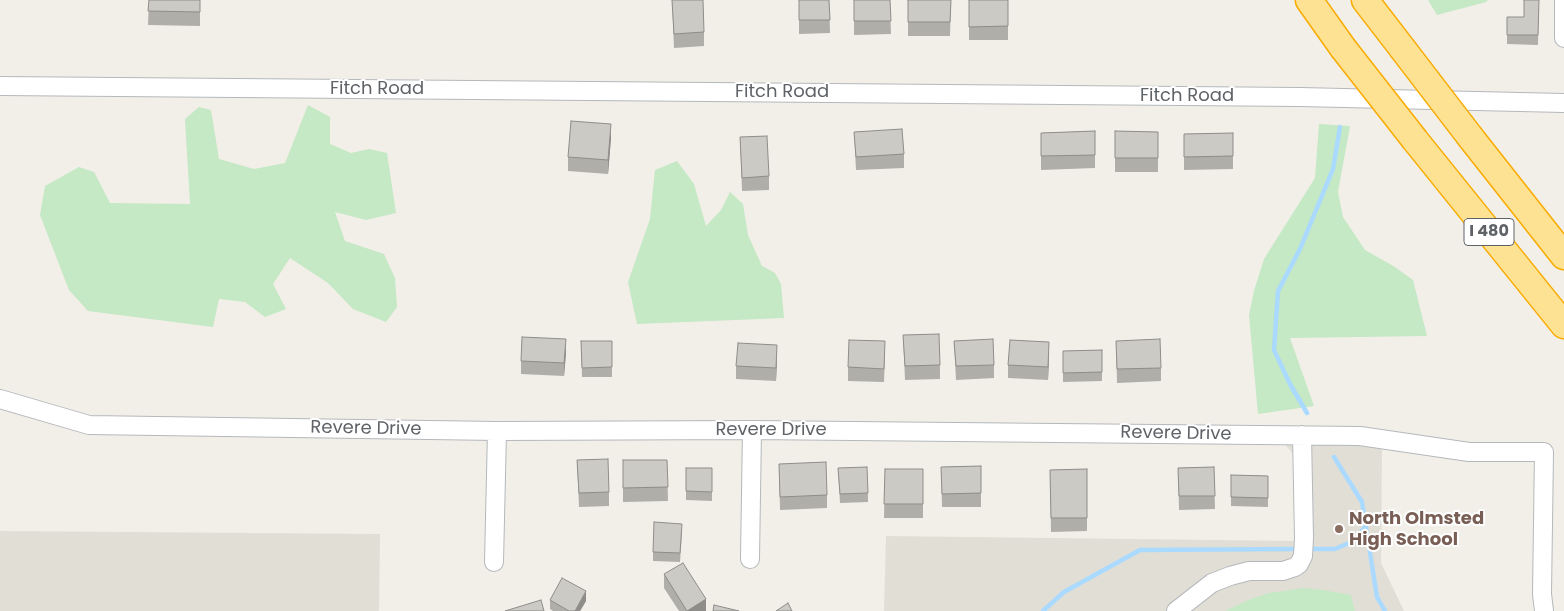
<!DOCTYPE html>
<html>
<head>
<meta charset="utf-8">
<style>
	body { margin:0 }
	canvas { display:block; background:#f1efe8 }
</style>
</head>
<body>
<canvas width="1564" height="611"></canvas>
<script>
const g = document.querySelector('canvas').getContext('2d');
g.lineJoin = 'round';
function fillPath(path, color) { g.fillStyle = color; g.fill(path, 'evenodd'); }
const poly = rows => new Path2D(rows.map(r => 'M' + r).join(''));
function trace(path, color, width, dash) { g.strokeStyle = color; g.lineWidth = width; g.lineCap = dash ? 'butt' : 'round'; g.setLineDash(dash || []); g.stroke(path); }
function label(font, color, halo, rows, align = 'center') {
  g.font = font + ' Poppins,sans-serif'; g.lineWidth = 4; g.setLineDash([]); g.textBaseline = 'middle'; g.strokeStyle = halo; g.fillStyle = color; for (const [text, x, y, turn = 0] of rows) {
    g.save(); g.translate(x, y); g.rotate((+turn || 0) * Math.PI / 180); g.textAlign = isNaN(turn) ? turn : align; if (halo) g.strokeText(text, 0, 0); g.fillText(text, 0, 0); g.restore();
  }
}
fillPath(poly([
	[1283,442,1382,446,1381,563,1404,611,884,611,886,536,1296,541,1295,461,1294,455],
	[0,531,380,534,379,611,0,611]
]), '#e1ded6');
fillPath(poly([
	[1428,0,1488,0,1486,2,1437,15],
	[308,105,330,117,330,144,351,153,369,149,387,153,396,213,366,220,335,212,345,241,384,254,395,278,397,307,386,322,353,309,328,283,290,258,273,284,286,309,265,317,245,302,219,299,213,327,88,311,69,290,40,215,45,186,79,167,94,172,110,203,190,204,185,119,199,107,211,110,219,159,254,169,285,163],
	[1319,124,1350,126,1338,192,1343,217,1365,250,1395,267,1413,280,1427,336,1290,338,1314,406,1258,414,1249,315,1254,291,1264,259,1315,178],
	[677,161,694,184,706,226,721,210,730,192,743,204,748,235,762,266,775,273,781,284,784,318,637,324,628,282,650,219,655,170],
	[1304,588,1324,590,1351,595,1355,611,1225,611,1248,600,1269,593]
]), '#c5e8c5');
trace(poly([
	[1307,413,1290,384,1274,350,1278,291,1300,249,1333,169,1340,127],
	[1334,457,1362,502,1377,597,1385,611],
	[1306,549,1335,549,1354,541,1366,526],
	[1043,611,1064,592,1140,550,1298,549]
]), '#aadaff', 4.5);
const minor = poly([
	[1564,0,1564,38],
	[0,86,1300,97,1564,103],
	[0,399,89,425,497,431,752,430,1360,436,1469,452,1544,452,1542,594,1544,611],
	[750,559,752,430],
	[494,562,497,431],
	[1176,611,1212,583,1230,576,1249,571,1283,571,1295,567,1299,564,1303,556,1304,538,1302,435]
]);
const highway = poly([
	[1309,0,1343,48],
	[1365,0,1402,48],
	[1471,138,1564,256],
	[1415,140,1564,325]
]);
trace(minor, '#b5b8bc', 20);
trace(highway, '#f9ab00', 29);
trace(minor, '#fff', 18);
trace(highway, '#fde293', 26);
const highwayBridge = poly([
	[1343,48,1415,140],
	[1402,48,1471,138]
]);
trace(highwayBridge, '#f9ab00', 29, []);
trace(highwayBridge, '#fde293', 26);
fillPath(poly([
	[149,0,200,0,200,26,148,25],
	[672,0,704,32,704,46,674,48],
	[799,0,829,0,830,33,799,34],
	[854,0,890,0,891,34,854,35],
	[908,0,951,0,950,36,908,36],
	[969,0,1008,0,1008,40,969,40],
	[1539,0,1538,45,1507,44,1507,17,1524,17],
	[1095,131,1095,168,1041,170,1041,133],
	[1115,131,1158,132,1158,172,1115,172],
	[854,132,904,154,904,168,856,170],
	[1233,133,1233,169,1184,170,1184,134],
	[740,137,769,176,769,190,742,191],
	[611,138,608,174,568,171,568,157],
	[903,335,940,365,940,379,905,380],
	[581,341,612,341,612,377,582,377],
	[954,341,994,365,994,378,956,380],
	[1116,341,1161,368,1161,381,1117,383],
	[1102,350,1102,381,1063,382,1063,351],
	[566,353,564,376,521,374,521,361],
	[885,355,884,382,848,381,848,367],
	[1049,356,1048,380,1008,378,1008,365],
	[777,359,776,381,736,379,736,366],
	[577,460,609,492,609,506,579,507],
	[623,460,667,460,668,501,623,502],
	[779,464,827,495,827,508,780,510],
	[981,466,981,507,942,507,941,467],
	[1214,467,1215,509,1179,510,1178,468],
	[686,468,712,468,712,501,686,500],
	[838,468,868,493,868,502,840,503],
	[885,469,923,469,923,518,884,518],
	[1087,469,1087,531,1051,532,1050,470],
	[1231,475,1268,476,1268,507,1231,506],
	[682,533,680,562,653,561,653,552],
	[664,574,706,611,679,611,664,588],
	[550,600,586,601,580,611,553,611,550,609]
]), '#afaea9');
fillPath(poly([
	[611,124,611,138,608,174,608,160],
	[566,339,566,353,564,376,564,363],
	[1049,342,1049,356,1048,380,1048,367],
	[777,345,777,359,776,381,776,368],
	[586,591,586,601,580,611,575,611],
	[706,599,706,611,687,611]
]), '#8f8d8a');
const building = poly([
	[149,0,200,0,200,12,148,11,149,0],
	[672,0,703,0,704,32,674,34,672,0],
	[799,0,829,0,830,20,799,20,799,0],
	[854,0,890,0,891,21,854,21,854,0],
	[908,0,951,0,950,22,908,22,908,0],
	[969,0,1008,0,1008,26,969,27,969,0],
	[1524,0,1539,0,1538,35,1507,35,1507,17,1524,17,1524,0],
	[571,121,611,124,608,160,568,157,571,121],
	[902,129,904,154,856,157,854,132,902,129],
	[1095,131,1095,155,1041,156,1041,133,1095,131],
	[1115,131,1158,132,1158,158,1115,158,1115,131],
	[1233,133,1233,156,1184,157,1184,134,1233,133],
	[767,136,769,176,742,178,740,137,767,136],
	[939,334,940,365,905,366,903,335,939,334],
	[522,337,566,339,564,363,521,361,522,337],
	[993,339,994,365,956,366,954,341,993,339],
	[1160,339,1161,368,1117,369,1116,341,1160,339],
	[849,340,885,341,884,369,848,367,849,340],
	[1010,340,1049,342,1048,367,1008,365,1010,340],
	[581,341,612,341,612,367,582,368,581,341],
	[738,343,777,345,776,368,736,366,738,343],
	[1102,350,1102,372,1063,373,1063,351,1102,350],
	[608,459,609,492,579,493,577,460,608,459],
	[623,460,667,460,668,487,623,488,623,460],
	[826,462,827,495,780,497,779,464,826,462],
	[981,466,981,493,942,494,941,467,981,466],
	[867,467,868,493,840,494,838,468,867,467],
	[1214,467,1215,496,1179,496,1178,468,1214,467],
	[686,468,712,468,712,492,686,491,686,468],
	[885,469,923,469,923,504,884,504,885,469],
	[1087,469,1087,518,1051,518,1050,470,1087,469],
	[1231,475,1268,476,1268,498,1231,497,1231,475],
	[654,522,682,524,680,553,653,552,654,522],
	[683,563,706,599,687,611,664,574,683,563],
	[562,578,586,591,575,611,569,611,550,600,562,578],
	[541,600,544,611,505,611,541,600],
	[788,603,792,611,776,611,788,603],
	[714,605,739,611,713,611,714,605]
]);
fillPath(building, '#cccac5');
trace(building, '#8f8d8a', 1);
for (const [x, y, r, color] of [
	[1339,529,5,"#8d6e63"]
]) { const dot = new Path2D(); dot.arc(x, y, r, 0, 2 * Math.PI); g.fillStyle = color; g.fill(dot); trace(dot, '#fff', 2); }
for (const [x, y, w] of [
	[1489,232,50]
]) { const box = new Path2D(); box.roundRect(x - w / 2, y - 13.5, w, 27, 4); g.fillStyle = '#fff'; g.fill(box); trace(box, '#5f6368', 1); }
label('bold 16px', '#5f6368', null, [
	["I 480",1489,232]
]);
label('18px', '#5f6368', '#fff', [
	["Fitch Road",377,89],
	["Fitch Road",782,92],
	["Fitch Road",1187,96],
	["Revere Drive",366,429,1],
	["Revere Drive",771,430],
	["Revere Drive",1176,434,1]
]);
label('bold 18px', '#785e54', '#fff', [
	["North Olmsted",1349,519],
	["High School",1349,540]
], 'left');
</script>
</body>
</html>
